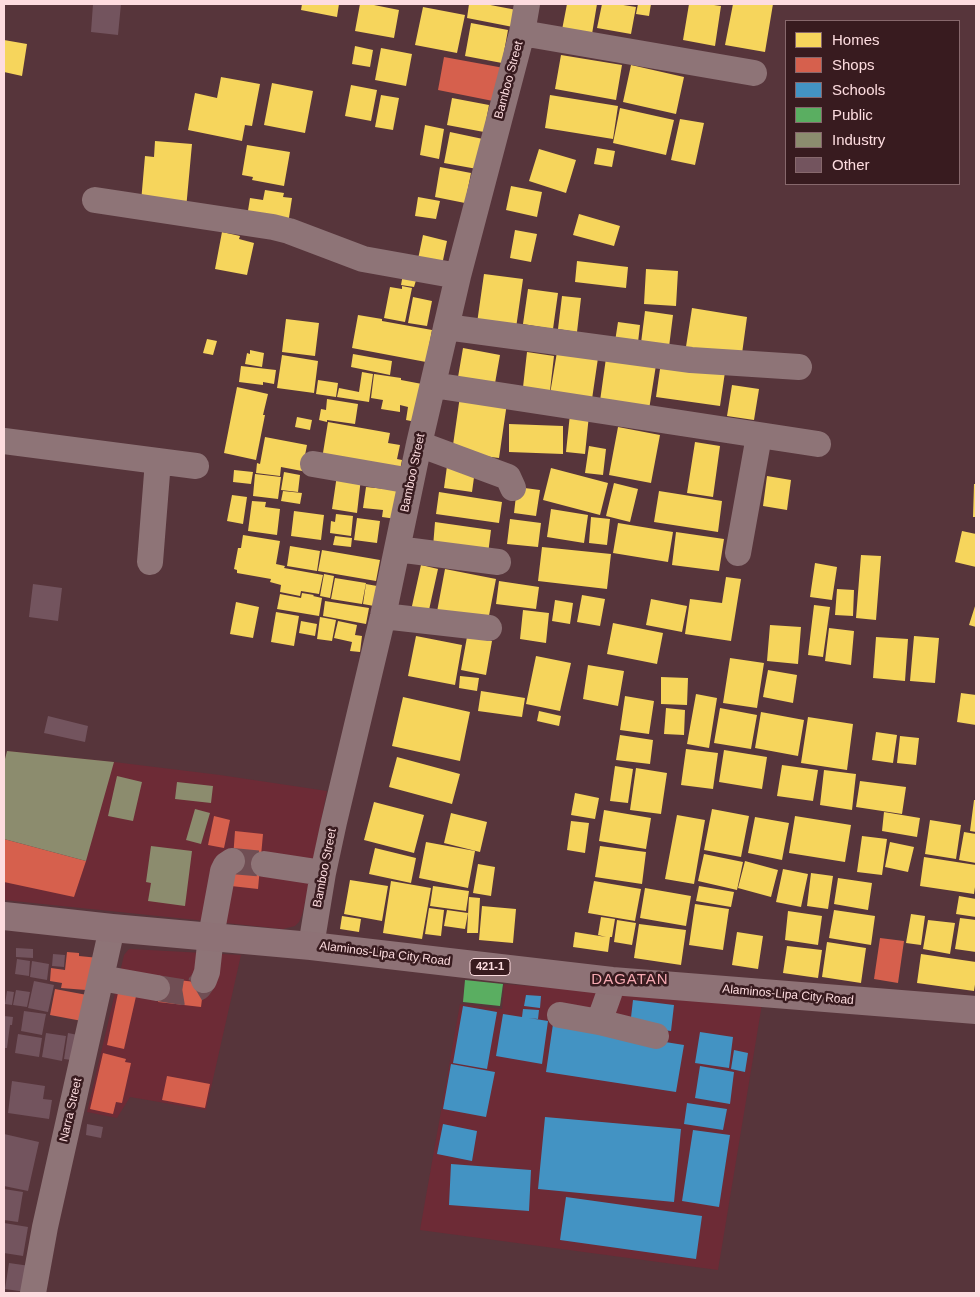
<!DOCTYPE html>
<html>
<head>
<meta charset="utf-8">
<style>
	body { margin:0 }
	#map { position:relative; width:980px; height:1297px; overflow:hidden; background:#57353b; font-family:Helvetica,sans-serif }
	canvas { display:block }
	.frame { position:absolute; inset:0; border:5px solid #fddcdf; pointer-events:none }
	.legend { position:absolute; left:785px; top:20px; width:175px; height:165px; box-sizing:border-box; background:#381b1f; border:1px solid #87686c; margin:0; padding:6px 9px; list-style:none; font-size:15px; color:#fddcdf }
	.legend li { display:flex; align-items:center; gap:10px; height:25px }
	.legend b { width:25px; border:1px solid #87686c }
</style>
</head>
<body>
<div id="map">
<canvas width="980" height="1297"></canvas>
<div class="frame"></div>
<ul class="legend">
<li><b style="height:14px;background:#f6d55c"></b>Homes</li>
<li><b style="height:14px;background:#d6604d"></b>Shops</li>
<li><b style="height:14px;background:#4393c3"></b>Schools</li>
<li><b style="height:14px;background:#5aae61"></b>Public</li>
<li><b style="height:14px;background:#8c8c6e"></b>Industry</li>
<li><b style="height:14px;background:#73545e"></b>Other</li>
</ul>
</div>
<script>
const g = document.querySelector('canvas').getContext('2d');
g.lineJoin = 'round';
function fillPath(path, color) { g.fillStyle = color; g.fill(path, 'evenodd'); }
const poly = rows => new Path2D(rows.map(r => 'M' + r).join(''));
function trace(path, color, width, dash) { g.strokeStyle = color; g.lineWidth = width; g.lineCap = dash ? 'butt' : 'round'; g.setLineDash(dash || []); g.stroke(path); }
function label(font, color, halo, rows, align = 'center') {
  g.font = font + ' Helvetica,sans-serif'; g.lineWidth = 5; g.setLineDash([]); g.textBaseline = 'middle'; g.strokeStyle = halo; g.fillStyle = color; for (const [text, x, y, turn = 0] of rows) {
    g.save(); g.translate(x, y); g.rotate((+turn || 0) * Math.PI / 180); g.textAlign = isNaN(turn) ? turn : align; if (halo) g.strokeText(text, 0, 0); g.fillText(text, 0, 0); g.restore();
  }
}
fillPath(poly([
	[7,751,114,762,220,775,327,791,304,907,302,915,299,922,295,926,283,929,4,900,4,763],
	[130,949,241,955,206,1110,130,1097,117,1118,87,1112,124,955,128,950],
	[504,984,762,1004,718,1270,420,1230,460,1004,502,1009]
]), '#6d2b36');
fillPath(poly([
	[302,4,339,4,337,17,301,10],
	[360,4,369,4,399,10,394,38,355,31],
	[469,4,485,4,522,11,518,28,467,18],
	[567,4,597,4,591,40,561,35],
	[602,4,617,4,636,7,631,34,597,28],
	[638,4,651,4,649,16,636,14],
	[689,4,707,4,721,6,715,46,683,40],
	[733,4,773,4,765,52,725,45],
	[423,7,465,15,457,53,415,45],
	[471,23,508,30,502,63,465,56],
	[4,40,27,44,22,76,4,72],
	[355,46,373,50,370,67,352,64],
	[381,48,412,54,406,86,375,80],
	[561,55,622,65,616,100,555,89],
	[631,65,684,77,676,114,623,102],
	[221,77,260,84,252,126,245,125,242,141,188,130,195,93,217,98],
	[272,83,313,91,305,133,264,125],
	[351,85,377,90,371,121,345,116],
	[381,95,399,98,393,130,375,127],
	[550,95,618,106,613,139,545,128],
	[452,98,489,105,484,132,447,125],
	[620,108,674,120,666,155,613,143],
	[680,119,704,123,695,165,671,160],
	[425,125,444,129,439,159,420,155],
	[450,132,483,139,477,169,444,163],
	[155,141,192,144,186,209,141,202,145,156,154,157],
	[247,145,290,152,284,186,252,180,253,177,242,175],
	[597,148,615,151,612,167,594,164],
	[539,149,576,160,566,193,529,181],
	[440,167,471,173,465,203,435,197],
	[511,186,542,192,537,217,506,210],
	[265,190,284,193,283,197,292,198,288,224,247,217,250,198,263,200],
	[418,197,440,201,436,219,415,216],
	[579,214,620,226,614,246,573,235],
	[515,230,537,234,531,262,510,258],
	[222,232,240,236,239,239,254,243,247,275,215,269],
	[423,235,447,241,442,265,418,259],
	[577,261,628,267,626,288,575,282],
	[646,269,678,271,676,306,644,304],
	[403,274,417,277,414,287,401,285],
	[484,274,523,279,516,328,477,323],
	[402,286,412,288,405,322,384,318,390,287,402,289],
	[528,289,558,293,553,329,523,324],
	[562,296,581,298,577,332,558,329],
	[413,297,432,301,427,326,408,323],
	[692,308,747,317,741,361,685,353],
	[645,311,673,315,668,355,640,351],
	[358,315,382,319,382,321,432,330,426,362,352,348],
	[286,319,319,323,315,356,282,352],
	[618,322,640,325,637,351,614,348],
	[207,339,217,341,213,355,203,353],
	[463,348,500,355,494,389,457,383],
	[250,350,264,353,262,367,245,364,247,353,250,354],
	[527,352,554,356,549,399,522,396],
	[557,352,598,358,591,406,549,400],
	[353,354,392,361,390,375,351,367],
	[282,355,318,361,314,393,277,388],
	[606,358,656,365,648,416,599,408],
	[661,362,725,372,720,406,656,397],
	[241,366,276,370,274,384,263,382,263,385,239,382],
	[362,372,373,374,369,402,337,397,339,388,359,392],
	[374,374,401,378,401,380,422,384,416,422,406,420,408,407,400,405,400,412,381,409,383,400,371,398],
	[318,380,338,383,336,397,316,394],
	[732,385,759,389,754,420,727,416],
	[237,387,268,394,263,415,265,415,256,460,224,453],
	[460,396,507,403,499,458,452,452],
	[327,399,358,404,355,424,327,420,327,422,319,420,321,409,326,410],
	[570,414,589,415,585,454,566,452],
	[297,417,312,420,310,430,295,427],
	[328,422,390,433,388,443,400,445,397,459,402,460,399,475,322,459],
	[509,424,563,426,563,454,509,452],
	[618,427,660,435,651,483,609,475],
	[265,437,307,445,302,471,281,467,280,476,256,473,257,463,260,464],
	[695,442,720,446,713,497,687,493],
	[589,446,606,449,603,475,585,473],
	[447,466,475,470,472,492,444,488],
	[551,468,608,483,600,515,543,500],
	[234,470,253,472,251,484,233,482],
	[284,472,300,475,298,492,281,490],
	[255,474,281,477,278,499,253,496],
	[337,475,361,478,357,513,332,509],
	[767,476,791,480,787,510,763,506],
	[614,483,638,489,630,522,606,516],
	[974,484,976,484,976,517,973,517],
	[366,487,386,489,399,488,396,519,382,517,383,510,363,508],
	[517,487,540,490,536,516,514,513],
	[283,491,302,493,300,504,281,501],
	[659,491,722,501,718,532,654,522],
	[439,492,502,502,499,523,436,514],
	[232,495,247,497,243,524,227,521],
	[252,501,266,502,265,507,280,509,277,535,248,531],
	[551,509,588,515,584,543,547,537],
	[294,511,324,515,321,540,291,536],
	[336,514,353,516,351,536,330,533,331,521,335,522],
	[591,517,610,519,607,545,589,543],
	[357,518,380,521,377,543,354,540],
	[510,519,541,523,538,547,507,544],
	[435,522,491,530,488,554,433,547],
	[618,523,673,532,668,562,613,553],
	[962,531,976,534,976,567,955,562],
	[676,532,724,539,719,571,672,565],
	[243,535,280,541,276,564,285,566,284,568,323,575,319,594,301,591,300,596,280,592,281,585,270,582,271,579,237,573,237,570,234,569,238,548,241,548],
	[335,536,352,538,351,547,333,545],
	[290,546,320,551,317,571,287,566],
	[542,547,611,554,607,589,538,581],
	[322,550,380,560,376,581,318,571],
	[861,555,881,556,876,620,856,618],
	[815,563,837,567,832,600,810,597],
	[421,565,438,569,427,619,410,615],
	[445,569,496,579,487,626,436,617],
	[324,574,334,576,330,598,320,596],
	[726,577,741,579,731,641,685,634,690,599,722,603],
	[335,578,366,583,362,604,331,599],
	[499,581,539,587,536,609,496,604],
	[366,584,377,586,374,606,363,604],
	[837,589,854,590,853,616,835,615],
	[302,593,314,595,313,596,322,598,319,616,277,609,280,594,301,598],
	[582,595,605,599,600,626,577,622],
	[651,599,687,606,682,632,646,625],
	[555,600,573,603,570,624,552,621],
	[325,601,369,608,366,624,323,616],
	[236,602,259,607,253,638,230,634],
	[976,603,976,627,969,625],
	[814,605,830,607,823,657,808,655],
	[523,610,549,613,546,643,520,639],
	[276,612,299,616,294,646,271,642],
	[320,617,336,620,332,641,317,639],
	[301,621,317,624,315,636,299,633],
	[338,621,357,625,355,635,362,636,360,652,350,651,352,642,334,638],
	[613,623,663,633,657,664,607,654],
	[770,625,801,627,798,664,767,661],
	[829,628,854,631,851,665,825,661],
	[416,636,462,645,455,685,408,676],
	[914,636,939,638,935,683,910,681],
	[467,637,492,641,486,675,461,670],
	[876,637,908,639,905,681,873,678],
	[536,656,571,663,560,711,526,704],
	[730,658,764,663,757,708,723,703],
	[588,665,624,671,618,706,583,699],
	[768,670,797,675,793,703,763,697],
	[460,676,479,678,477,691,459,688],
	[661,677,688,678,687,705,661,704],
	[481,691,525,698,522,717,478,711],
	[961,693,976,695,976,725,957,722],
	[696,694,717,698,709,748,687,744],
	[625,696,654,701,649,734,620,730],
	[403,697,470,712,460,761,392,746],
	[666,708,685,710,684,735,664,734],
	[720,708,757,715,751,749,714,743],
	[539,711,561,716,559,726,537,721],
	[761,712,804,720,798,756,755,748],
	[808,717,853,724,847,770,801,763],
	[876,732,897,735,893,763,872,760],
	[620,735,653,740,650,764,616,760],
	[900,736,919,738,916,765,897,763],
	[686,749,718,753,713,789,681,785],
	[724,750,767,757,762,789,719,782],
	[397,757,460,774,452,804,389,787],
	[782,765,818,770,813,801,777,796],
	[615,766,633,769,628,803,610,801],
	[636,768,667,773,661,814,630,810],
	[824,770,856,774,852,810,820,805],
	[860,781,906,787,902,814,856,807],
	[575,793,599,798,595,819,571,815],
	[974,800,976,800,976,832,970,831],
	[374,802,424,815,414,853,364,840],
	[712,809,749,816,741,857,704,850],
	[604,810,651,818,646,849,599,841],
	[884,812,920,818,917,837,882,831],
	[451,813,487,822,480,852,444,843],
	[677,815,705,820,694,884,665,879],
	[795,816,851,825,845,862,789,853],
	[755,817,789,823,782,860,748,853],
	[930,820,961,825,956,859,925,854],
	[571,821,589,823,585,853,567,850],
	[964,832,976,834,976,863,959,860],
	[862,836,887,839,882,875,857,872],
	[426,842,475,851,468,888,419,878],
	[890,842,914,847,908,872,885,867],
	[600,846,646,852,642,884,595,877],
	[375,848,416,858,411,883,369,874],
	[704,854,743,862,737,890,698,881],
	[924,857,976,865,976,880,974,894,920,886],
	[745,861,778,870,771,897,738,888],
	[478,864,495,867,491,896,473,893],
	[783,869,808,874,801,907,776,902],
	[811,873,833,876,828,909,807,906],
	[838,878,872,883,868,910,834,904],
	[350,880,388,886,382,921,344,914],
	[391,881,431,888,422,939,383,933],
	[594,881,641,889,635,921,588,913],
	[433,886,469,891,466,911,430,906],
	[699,886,734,892,731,907,696,901],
	[645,888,691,896,686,926,640,918],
	[959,896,976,899,976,917,956,914],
	[469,897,480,898,478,933,467,933],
	[695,904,729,909,723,950,689,945],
	[482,906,516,909,513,943,479,940],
	[429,908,444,910,441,936,425,934],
	[447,910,468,913,465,929,444,926],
	[834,910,875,916,871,945,829,938],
	[788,911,822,916,818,945,785,940],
	[911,914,925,916,921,945,906,943],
	[342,916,361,919,359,932,340,929],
	[601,917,615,919,612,937,610,937,608,952,573,947,575,932,606,937,598,935],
	[960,918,976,920,976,952,955,949],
	[617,920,636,923,632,945,614,942],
	[928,920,955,923,950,954,923,949],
	[639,924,686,930,681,965,634,958],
	[737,932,763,936,758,969,732,965],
	[827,942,866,948,861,983,822,977],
	[787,946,822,950,818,978,783,973],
	[921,954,976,962,976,978,974,991,917,983]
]), '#f6d55c');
fillPath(poly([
	[444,57,504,68,498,102,438,90],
	[214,816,230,820,224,848,208,845],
	[235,831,263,834,258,889,231,886],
	[4,839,86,861,74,897,4,882],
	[880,938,904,941,898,983,874,979],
	[67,952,79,953,79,956,99,958,86,990,61,988,62,983,50,981,51,968,65,970],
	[161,978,204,983,201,1007,158,1002],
	[119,988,137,992,124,1049,107,1045],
	[55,989,87,995,82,1021,50,1015],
	[103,1053,126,1059,125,1062,131,1063,122,1103,116,1102,113,1114,90,1109],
	[167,1076,210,1084,205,1108,162,1100]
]), '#d6604d');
fillPath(poly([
	[526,995,541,996,540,1008,524,1006],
	[633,1000,674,1005,671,1031,630,1026],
	[463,1006,497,1012,487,1069,453,1063],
	[523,1009,539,1010,538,1019,529,1018,548,1021,542,1064,496,1056,503,1014,522,1017],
	[553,1024,684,1045,676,1092,546,1072],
	[700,1032,733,1037,729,1068,695,1063],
	[734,1050,748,1053,745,1072,731,1069],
	[451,1064,495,1072,486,1117,443,1109],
	[700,1066,734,1072,730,1104,695,1098],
	[687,1103,727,1109,723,1130,684,1124],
	[545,1117,681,1129,674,1202,538,1189],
	[443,1124,477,1131,472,1161,437,1154],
	[693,1130,730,1135,719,1207,682,1201],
	[451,1164,531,1170,529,1211,449,1205],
	[566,1197,702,1216,696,1259,560,1240]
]), '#4393c3');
fillPath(poly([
	[465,980,503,984,500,1006,463,1002]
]), '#5aae61');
fillPath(poly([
	[7,751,114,762,86,861,4,839,4,763],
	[117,776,142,782,133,821,108,816],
	[177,782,213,786,211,803,175,799],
	[195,809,210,813,201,844,186,840],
	[151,846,192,851,185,906,148,901,151,883,146,882]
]), '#8c8c6e');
fillPath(poly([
	[93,4,121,4,118,35,91,32],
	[33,584,62,588,58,621,29,617],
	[48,716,88,726,85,742,44,733],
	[16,948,33,949,33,958,16,957],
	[53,954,65,955,64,967,52,966],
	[17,959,30,961,29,976,15,974],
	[32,961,49,964,47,980,30,977],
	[34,981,54,985,48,1012,28,1008],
	[16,990,30,992,27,1007,13,1005],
	[7,991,14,992,12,1005,5,1004],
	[24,1011,46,1014,42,1035,21,1031],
	[4,1016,13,1017,12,1025,10,1025,7,1048,4,1048],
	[46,1033,66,1036,62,1061,42,1057],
	[68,1033,83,1036,79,1061,64,1059],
	[18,1034,42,1038,39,1057,15,1053],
	[12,1081,45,1086,43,1099,52,1100,49,1119,8,1113],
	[87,1124,103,1127,101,1138,86,1135],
	[4,1134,39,1142,28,1191,4,1186],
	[4,1189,23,1192,18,1222,4,1220],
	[4,1223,28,1227,23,1256,4,1253],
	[9,1263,30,1266,26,1292,5,1289]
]), '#73545e');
trace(poly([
	[232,861,264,864],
	[157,988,182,992,194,990,199,987,204,980]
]), '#704e54', 26, [26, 13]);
trace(poly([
	[522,33,754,73],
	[95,200,273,227,289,231,363,259,458,276],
	[446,327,691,360,799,367],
	[433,385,818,444],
	[4,441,196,466],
	[419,444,508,477,513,488],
	[313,464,411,481],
	[397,549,498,562],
	[738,553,759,436],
	[150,562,158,461],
	[383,616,489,628],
	[264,864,323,873],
	[311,946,323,873,334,822,383,616,419,444,458,276,522,33,527,4],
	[101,978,157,988],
	[204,980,207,972,211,936,223,871,226,865,232,861],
	[612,981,609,994,599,1022,656,1036],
	[560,1015,599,1022],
	[33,1293,45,1227,112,928]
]), '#8e7477', 26);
trace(poly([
	[4,916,112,928,311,946,612,981,976,1010]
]), '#8e7276', 28);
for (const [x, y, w] of [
	[490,967,40]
]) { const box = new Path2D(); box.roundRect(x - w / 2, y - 8.5, w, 17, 4); g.fillStyle = '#381b1f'; g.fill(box); trace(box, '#fddcdf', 1); }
label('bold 11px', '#fddcdf', null, [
	["421-1",490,967]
]);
label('12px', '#fddcdf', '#381b1f', [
	["Bamboo Street",509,80,-75],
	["Bamboo Street",413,473,-78],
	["Bamboo Street",325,868,-79],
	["Alaminos-Lipa City Road",385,954,7],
	["Alaminos-Lipa City Road",788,995,5],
	["Narra Street",71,1110,-77]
]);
g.letterSpacing = '1px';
label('15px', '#f5a9b1', '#381b1f', [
	["DAGATAN",630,980]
]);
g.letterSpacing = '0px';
</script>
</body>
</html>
